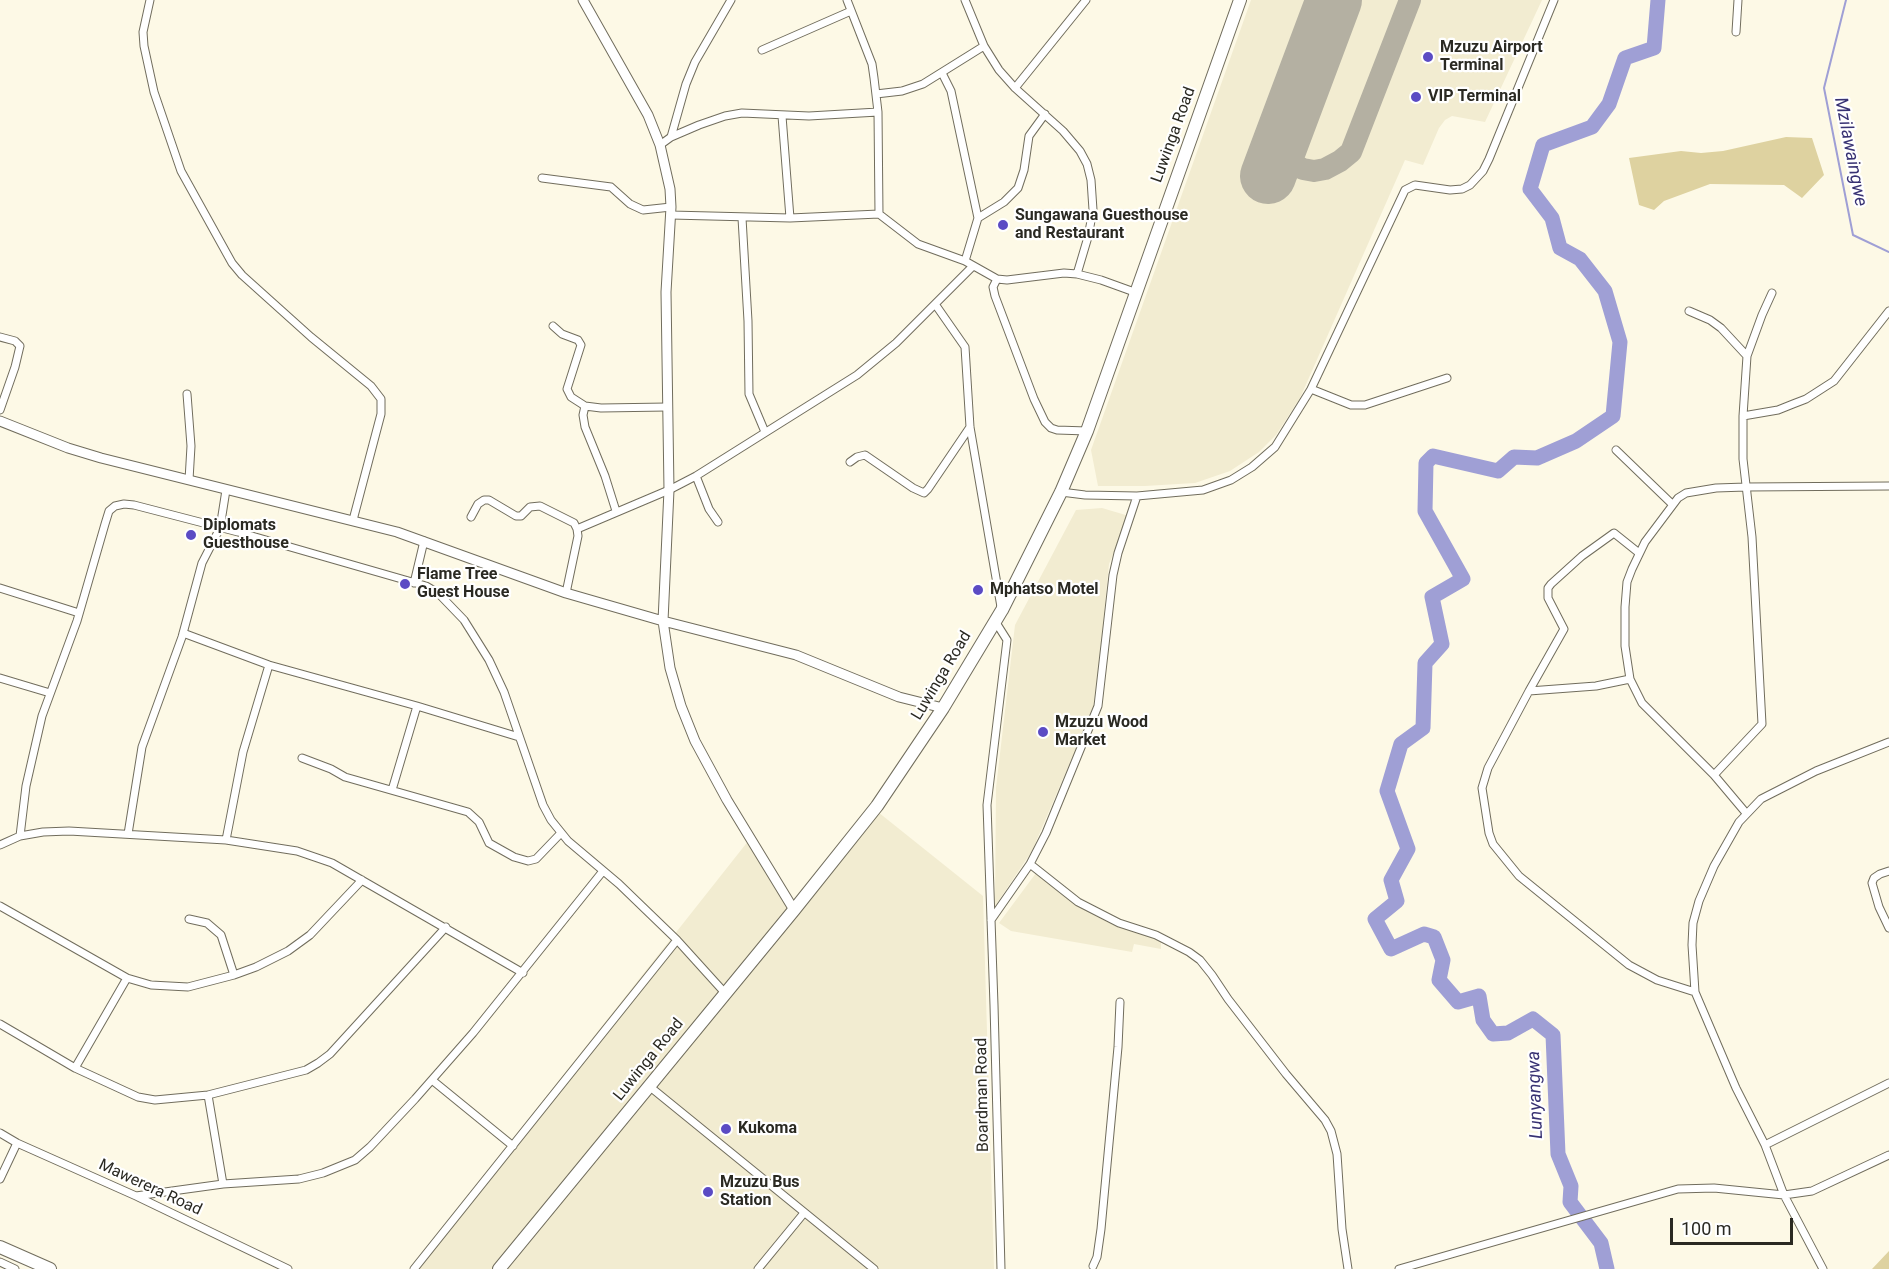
<!DOCTYPE html>
<html>
<head>
<meta charset="utf-8">
<style>
	body { margin:0 }
	#map { position:relative; width:1889px; height:1269px; overflow:hidden; background:#fdf9e6; font-family:Roboto,sans-serif }
	canvas { display:block }
	.scale { position:absolute; left:1670px; top:1218px; width:123px; height:27px; box-sizing:border-box; border:3px solid #2a2922; border-top:0; padding-left:8px; font-size:18px; line-height:21px; white-space:nowrap; color:#2a2922; -webkit-text-stroke:4px #fff; paint-order:stroke }
</style>
</head>
<body>
<div id="map">
<canvas width="1889" height="1269"></canvas>
<div class="scale">100 m</div>
</div>
<script>
const g = document.querySelector('canvas').getContext('2d');
g.lineJoin = 'round';
function fillPath(path, color) { g.fillStyle = color; g.fill(path, 'evenodd'); }
const poly = rows => new Path2D(rows.map(r => 'M' + r).join(''));
function trace(path, color, width, dash) { g.strokeStyle = color; g.lineWidth = width; g.lineCap = dash ? 'butt' : 'round'; g.setLineDash(dash || []); g.stroke(path); }
function label(font, color, halo, rows, align = 'center') {
  g.font = font + ' Roboto,sans-serif'; g.lineWidth = 4.5; g.setLineDash([]); g.textBaseline = 'middle'; g.strokeStyle = halo; g.fillStyle = color; for (const [text, x, y, turn = 0] of rows) {
    g.save(); g.translate(x, y); g.rotate((+turn || 0) * Math.PI / 180); g.textAlign = isNaN(turn) ? turn : align; if (halo) g.strokeText(text, 0, 0); g.fillText(text, 0, 0); g.restore();
  }
}
fillPath(poly([
	[1251,0,1542,0,1485,122,1452,116,1445,120,1439,128,1423,165,1405,160,1300,398,1276,435,1259,452,1230,471,1195,483,1145,486,1098,486,1091,450],
	[1102,508,1129,516,1109,564,1095,704,1032,851,995,906,996,788,1015,625,1076,510],
	[878,812,983,896,994,1269,410,1269,749,840,799,912],
	[1036,873,1064,896,1102,918,1127,929,1161,938,1161,949,1134,944,1132,952,1011,931,999,923]
]), '#f2ecd1');
fillPath(poly([
	[1786,137,1812,138,1824,175,1802,198,1784,185,1710,184,1664,201,1654,210,1639,205,1629,158,1681,151,1701,153,1723,151],
	[1889,1251,1889,1269,1872,1269]
]), '#ded2a0');
trace(poly([
	[1846,0,1824,88,1853,235,1889,252]
]), '#9f9fd5', 2);
trace(poly([
	[1607,1269,1601,1243,1570,1202,1571,1186,1558,1154,1553,1035,1533,1019,1508,1033,1493,1034,1483,1020,1479,996,1458,1002,1439,980,1443,960,1434,937,1424,934,1391,949,1375,919,1397,901,1391,880,1408,849,1387,791,1401,744,1423,728,1425,663,1442,644,1432,597,1463,579,1425,511,1426,463,1433,456,1498,471,1514,457,1537,458,1576,441,1613,416,1620,342,1605,291,1580,259,1560,248,1552,218,1530,189,1543,145,1592,127,1609,104,1625,58,1654,48,1658,0]
]), '#9f9fd5', 15);
trace(poly([
	[1283,135,1289,155,1295,165,1303,169,1314,171,1325,169,1340,161,1351,152,1410,0]
]), '#b4b0a2', 22);
trace(poly([
	[1268,176,1334,0]
]), '#b4b0a2', 56);
const street = poly([
	[150,0,143,32,144,46,154,92,181,171,232,263,242,275,311,337,371,386,381,399,381,414,353,520],
	[847,0,872,64,874,78,878,112,879,214,918,244,965,261,997,279,1007,280,1064,273,1077,274,1101,280,1137,293],
	[965,0,984,46,999,70,1015,88,1063,131,1080,151,1087,164,1091,180,1093,210,1088,237,1077,274],
	[1736,32,1738,0],
	[762,50,851,11],
	[942,73,951,91,978,218,965,261],
	[1015,88,1086,0],
	[876,94,902,91,923,84,984,46],
	[782,116,790,218],
	[671,137,686,84,695,62,731,0],
	[660,145,671,137,699,125,725,116,742,113,809,116,878,112],
	[542,178,611,187,630,204,643,210,671,207],
	[671,215,790,218,879,214],
	[742,218,748,321,749,394,765,432],
	[978,218,1004,202,1018,188,1024,170,1029,136,1045,114],
	[997,279,993,287,995,296,1034,399,1045,422,1051,428,1057,430,1087,431],
	[935,304,965,347,970,427,1001,607],
	[1689,311,1710,320,1721,328,1747,356],
	[553,326,562,334,578,340,581,345,567,389,571,397,585,406,601,408,667,407],
	[0,337,15,341,20,346,15,367,0,410],
	[1311,389,1351,405,1365,405,1447,378],
	[187,394,191,446,189,480],
	[585,406,583,415,585,427,605,476,616,511],
	[1743,416,1778,410,1793,404,1806,399,1834,381,1889,311],
	[1616,450,1672,504],
	[850,462,857,457,865,455,913,488,924,493,928,489,970,427],
	[696,476,709,509,718,522],
	[1061,492,1085,495,1137,496,1203,490,1231,480,1252,467,1275,447,1311,389,1405,190,1415,185,1450,190,1462,189,1470,185,1483,171,1489,159,1554,0],
	[471,517,478,504,484,500,489,500,516,516,521,516,530,507,540,506,574,523,577,529,578,536,566,593],
	[577,529,669,490,696,476,857,375,896,343,973,266],
	[414,583,424,541],
	[0,588,79,613],
	[995,621,1007,640,987,805,994,1005,1001,1269],
	[183,633,269,665,417,706,519,737],
	[0,678,50,693],
	[1630,679,1596,686,1529,691,1488,768,1482,788,1489,833,1493,844,1519,876,1629,965,1657,980,1695,992],
	[1529,691,1564,629,1548,598,1548,588,1551,584,1582,556,1614,533,1639,553],
	[302,758,331,769,345,777,468,812,479,822,489,843,514,857,528,861,536,859,561,833],
	[1714,775,1762,724,1752,537,1743,459,1743,416,1747,356,1762,315,1772,293],
	[392,790,417,706],
	[1746,813,1714,775,1642,703,1630,679,1625,646,1625,607,1627,582,1632,569,1645,542,1678,498,1686,493,1716,488,1746,487,1889,486],
	[128,834,142,747,182,637,202,563,220,528,226,490],
	[20,836,26,786,42,716,77,621,105,524,109,511,115,506,124,504,134,505,238,532,426,586,438,593,464,620,489,660,504,692,543,805,551,820,568,841,619,884,677,940,725,993],
	[226,840,243,752,269,665],
	[0,845,20,836,43,832,69,831,226,840,297,851,332,863,523,973],
	[1030,864,1078,902,1119,923,1156,935,1189,952,1200,960,1212,975,1228,999,1286,1074,1325,1120,1331,1131,1337,1154,1342,1229,1348,1269],
	[1889,871,1880,874,1874,878,1872,883,1879,907,1889,928],
	[0,906,127,978,151,985,188,987,234,975,256,967,288,951,310,935,362,880],
	[189,919,207,923,221,935,234,975],
	[991,920,1030,864,1046,833,1098,706,1113,575,1118,553,1137,496],
	[0,1024,75,1068,138,1097,155,1100,208,1095,306,1070,318,1063,330,1054,446,927],
	[75,1068,127,978],
	[432,1080,513,1146],
	[649,1086,874,1269],
	[208,1095,223,1184],
	[0,1133,17,1143,136,1196,288,1269],
	[1765,1145,1889,1083],
	[0,1179,17,1143],
	[136,1196,223,1184,299,1179,323,1173,355,1160,370,1147,415,1099,473,1033,603,871],
	[0,1262,15,1269],
	[1093,1266,1097,1257,1101,1229,1118,1047,1120,1002],
	[414,1269,677,940],
	[758,1269,804,1213],
	[1399,1269,1678,1189,1714,1188,1784,1195,1812,1191,1889,1155],
	[1823,1269,1784,1195,1765,1145,1736,1088,1695,992,1692,945,1693,923,1699,901,1714,866,1739,822,1761,799,1816,771,1889,742]
]);
const secondary = poly([
	[583,0,648,115,660,145,670,189,671,207,666,292,669,490,663,621,670,668,681,706,695,741,727,800,794,910],
	[0,421,68,448,101,458,397,532,566,593,663,621,796,655,899,697,943,708]
]);
const highway = poly([
	[0,1247,50,1269],
	[499,1269,794,910,877,806,943,708,1002,610,1061,492,1087,431,1240,0]
]);
trace(street, '#716d5d', 9);
trace(secondary, '#716d5d', 11);
trace(highway, '#716d5d', 14);
trace(street, '#fff', 7);
trace(secondary, '#fff', 9);
trace(highway, '#fff', 12);
for (const [x, y, r, color] of [
	[1428,57,6,"#5b4bc4"],
	[1416,97,6,"#5b4bc4"],
	[1003,225,6,"#5b4bc4"],
	[191,535,6,"#5b4bc4"],
	[405,584,6,"#5b4bc4"],
	[978,590,6,"#5b4bc4"],
	[1043,732,6,"#5b4bc4"],
	[726,1129,6,"#5b4bc4"],
	[708,1192,6,"#5b4bc4"]
]) { const dot = new Path2D(); dot.arc(x, y, r, 0, 2 * Math.PI); g.fillStyle = color; g.fill(dot); trace(dot, '#fff', 2); }
label('bold 16px', '#2a2922', '#fff', [
	["Mzuzu Airport",1440,48],
	["Terminal",1440,66],
	["VIP Terminal",1428,97],
	["Sungawana Guesthouse",1015,216],
	["and Restaurant",1015,234],
	["Diplomats",203,526],
	["Guesthouse",203,544],
	["Flame Tree",417,575],
	["Guest House",417,593],
	["Mphatso Motel",990,590],
	["Mzuzu Wood",1055,723],
	["Market",1055,741],
	["Kukoma",738,1129],
	["Mzuzu Bus",720,1183],
	["Station",720,1201]
], 'left');
label('16px', '#2a2922', '#fff', [
	["Luwinga Road",1174,135,-70],
	["Luwinga Road",942,676,-59],
	["Luwinga Road",649,1060,-51],
	["Boardman Road",983,1095,-91],
	["Mawerera Road",150,1188,25]
]);
label('italic 18px', '#383273', '#fff', [
	["Mzilawaingwe",1850,152,79],
	["Lunyangwa",1536,1095,-92]
]);
</script>
</body>
</html>
